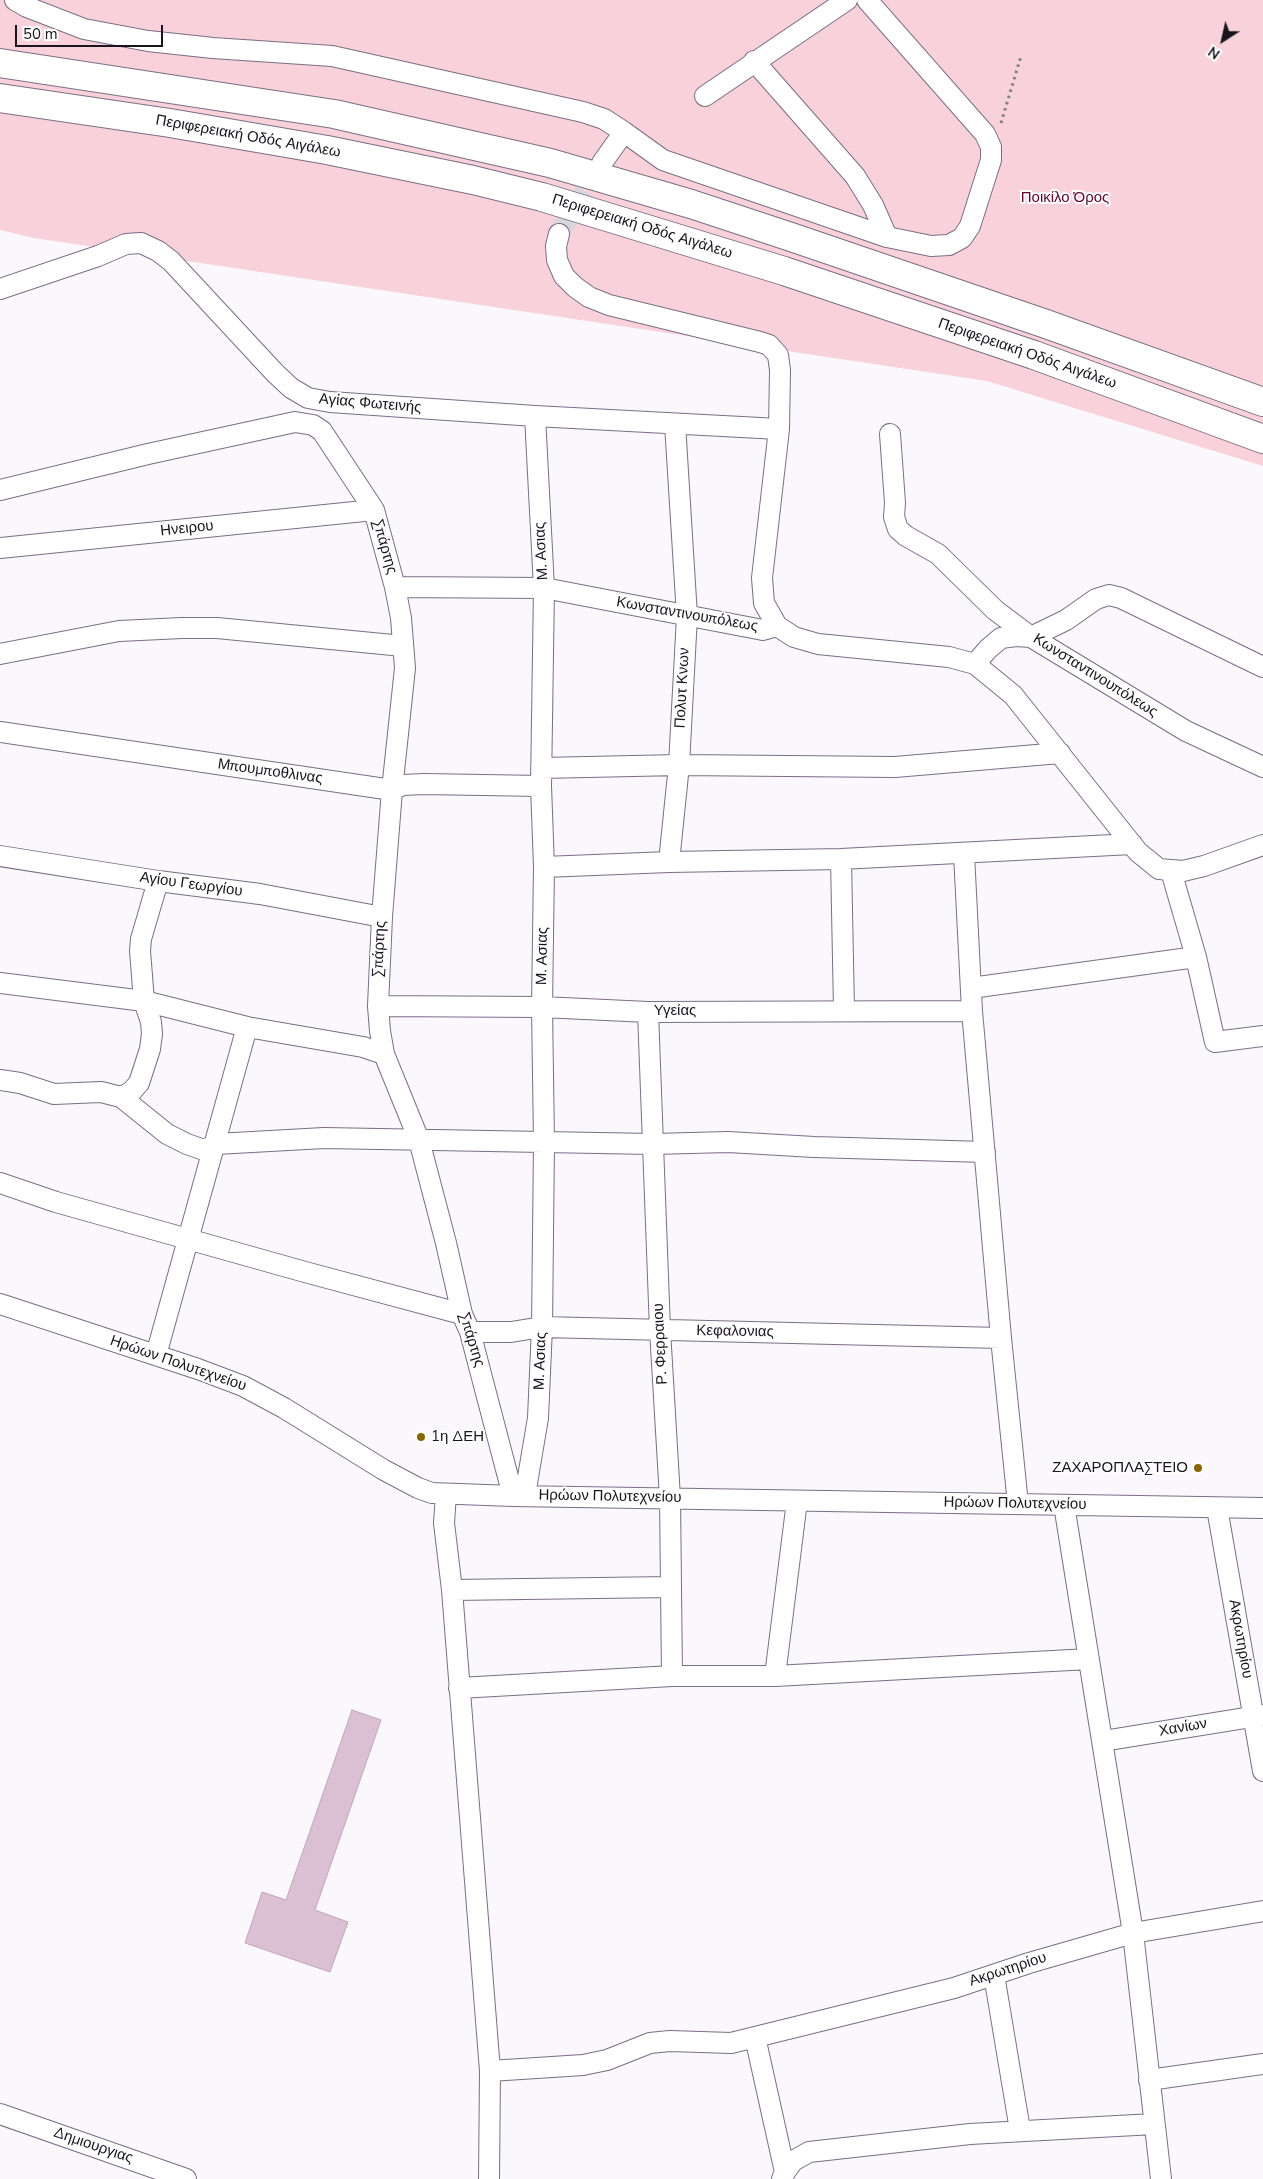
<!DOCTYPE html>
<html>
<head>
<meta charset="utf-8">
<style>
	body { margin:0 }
	#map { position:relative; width:1263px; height:2179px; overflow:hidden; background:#faf7fd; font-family:"Nunito Sans",sans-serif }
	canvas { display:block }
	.north { position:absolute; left:1198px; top:15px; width:50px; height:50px; -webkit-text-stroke:4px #fff; paint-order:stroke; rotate:215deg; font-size:14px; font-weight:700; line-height:20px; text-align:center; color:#19141d }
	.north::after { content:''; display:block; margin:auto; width:18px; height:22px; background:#19141d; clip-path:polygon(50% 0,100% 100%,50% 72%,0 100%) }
	.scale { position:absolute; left:15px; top:25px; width:148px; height:22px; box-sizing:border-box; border:2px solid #19141d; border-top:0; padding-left:6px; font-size:15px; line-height:18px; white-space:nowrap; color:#19141d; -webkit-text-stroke:4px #fff; paint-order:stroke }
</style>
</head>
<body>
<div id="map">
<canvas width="1263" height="2179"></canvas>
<div class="north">N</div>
<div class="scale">50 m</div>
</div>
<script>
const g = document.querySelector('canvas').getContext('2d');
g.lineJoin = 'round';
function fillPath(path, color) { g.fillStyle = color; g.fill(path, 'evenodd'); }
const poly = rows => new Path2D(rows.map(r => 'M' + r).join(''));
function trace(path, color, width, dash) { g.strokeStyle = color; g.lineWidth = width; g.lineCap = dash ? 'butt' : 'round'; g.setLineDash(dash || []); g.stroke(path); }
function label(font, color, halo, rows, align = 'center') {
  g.font = font + ' "Nunito Sans",sans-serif'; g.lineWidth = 4; g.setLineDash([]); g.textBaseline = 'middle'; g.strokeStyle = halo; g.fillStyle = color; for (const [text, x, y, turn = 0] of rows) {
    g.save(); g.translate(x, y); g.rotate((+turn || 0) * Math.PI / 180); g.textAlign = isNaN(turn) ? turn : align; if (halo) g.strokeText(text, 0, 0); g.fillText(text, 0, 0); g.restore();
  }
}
fillPath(poly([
	[0,0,1263,0,1263,466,987,381,34,238,0,230]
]), '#f8d1da');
const building = poly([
	[352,1710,381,1720,315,1910,348,1922,330,1972,245,1943,262,1892,286,1900,352,1710]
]);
fillPath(building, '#dbc0d4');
trace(building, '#c0a6b9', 1);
trace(poly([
	[559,234,601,165]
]), '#d8d5db', 20, [20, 10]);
const minor = poly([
	[15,0,27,7,84,29,148,41,213,48,332,56,583,112,604,119,624,132,602,163],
	[754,61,855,176,873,205,887,237],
	[705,96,847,0],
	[624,132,663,160,887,237,931,246,949,245,962,238,970,226,991,160,991,147,985,134,867,0],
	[559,234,556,246,557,260,564,276,575,287,589,297,609,305,760,342,769,345,778,355,780,370,779,429,762,578,764,603,777,626],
	[0,289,98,256,126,244,141,243,158,251,171,261,275,373,291,388,308,398,330,402,535,416,779,429],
	[890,434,895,503,894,517,898,529,906,536,938,554,995,610,1031,637,1186,731,1263,767],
	[0,490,148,454,295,422,313,425,322,431,374,510,395,587,401,618,405,668,392,790,382,917,378,1006,380,1031,384,1054,419,1140,446,1243,462,1314,470,1332,513,1496],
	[0,548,374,510],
	[395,587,544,588,763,630,777,626,794,637,818,644,949,657,975,664,1013,695,1138,852,1159,869,1183,871,1204,866,1263,845],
	[0,654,119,631,182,628,217,628,403,646],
	[975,664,988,649,1001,638,1016,636,1031,637,1066,620,1096,599,1109,595,1121,598,1263,667],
	[0,732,392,790,403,785,424,784,541,786],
	[541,768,679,765,895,767,1060,753],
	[964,854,972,1011,1001,1338,1018,1504],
	[0,856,158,881,260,894,382,917],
	[841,859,844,1010],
	[669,862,679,765,687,616,675,424],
	[544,867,669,862,841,859,1132,844],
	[1171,871,1196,957,1215,1042,1263,1036],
	[0,983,144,1001,247,1027,363,1047,384,1054],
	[971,988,1196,957],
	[378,1006,542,1007,648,1012,972,1011],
	[648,1012,660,1330,670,1498,672,1676],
	[0,1080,20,1083,54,1094,101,1092,121,1097,131,1092,139,1083,150,1049,152,1034,151,1022,144,1001,140,951,141,939,158,881],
	[121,1097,167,1134,187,1144,204,1150,216,1144,324,1138,653,1144,728,1142,814,1147,985,1152],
	[0,1183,56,1202,305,1272,462,1314],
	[0,1304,198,1369,243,1386,284,1408,384,1470,418,1488,432,1493,513,1496,1263,1508],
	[470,1332,511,1332,542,1327,1001,1338],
	[156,1355,247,1027],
	[446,1494,444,1523,452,1590,490,2071,489,2179],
	[525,1495,538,1418,542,1327,544,1142,542,1007,544,867,541,786,544,588,535,416],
	[1064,1505,1133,1933,1161,2179],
	[1217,1508,1263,1771],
	[452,1590,671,1587],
	[775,1676,797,1501],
	[459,1688,672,1676,775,1676,1089,1659],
	[1103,1741,1263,1715],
	[994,1975,1020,2130],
	[755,2037,785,2172,782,2179],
	[490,2071,583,2065,607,2060,650,2043,670,2041,731,2043,954,1988,1029,1963,1133,1933,1263,1911],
	[1149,2080,1263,2064],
	[0,2114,186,2179],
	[785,2172,793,2161,809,2152,970,2134,1154,2124]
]);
const highway = poly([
	[0,63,334,114,550,163,691,204,794,238,1046,324,1263,402],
	[0,98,170,123,327,150,473,180,542,197,784,271,1034,355,1263,439]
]);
trace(minor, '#7a6e86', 22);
trace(highway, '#7a6e86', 30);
trace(poly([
	[1001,123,1021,56]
]), '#827e86', 3, [2.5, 4]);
trace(minor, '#fff', 20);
trace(highway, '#fff', 28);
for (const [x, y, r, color] of [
	[421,1437,5,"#8a6504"],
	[1198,1468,5,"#8a6504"]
]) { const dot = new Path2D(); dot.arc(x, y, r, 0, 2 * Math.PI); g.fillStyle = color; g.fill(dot); trace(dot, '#fff', 2); }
label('15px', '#19141d', '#fff', [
	["Περιφερειακή Οδός Αιγάλεω",248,137,10],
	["Περιφερειακή Οδός Αιγάλεω",642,227,17],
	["Περιφερειακή Οδός Αιγάλεω",1027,354,19],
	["Αγίας Φωτεινής",370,404,5],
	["Ηνειρου",187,529,-6],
	["Σπάρτης",384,547,74],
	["Μ. Ασιας",542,551,-93],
	["Κωνσταντινουπόλεως",687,615,10],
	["Κωνσταντινουπόλεως",1095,676,32],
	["Πολυτ Κνων",683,688,-87],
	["Μπουμποθλινας",270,772,8],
	["Αγίου Γεωργίου",191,885,8],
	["Σπάρτης",380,949,-87],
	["Μ. Ασιας",543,956,-89],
	["Υγείας",675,1011],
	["Κεφαλονιας",735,1332,1],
	["Σπάρτης",471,1340,73],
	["Ρ. Φερραιου",661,1344,-93],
	["Μ. Ασιας",541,1361,-88],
	["Ηρώων Πολυτεχνείου",178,1364,19],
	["Ηρώων Πολυτεχνείου",610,1497,1],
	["Ηρώων Πολυτεχνείου",1015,1504,1],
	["Ακρωτηρίου",1240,1639,80],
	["Χανίων",1183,1728,-10],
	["Ακρωτηρίου",1008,1970,-18],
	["Δημιουργιας",93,2146,19]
]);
label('15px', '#5f052d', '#fff', [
	["Ποικίλο Όρος",1065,198]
]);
label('15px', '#19141d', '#fff', [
	["1η ΔΕΗ",431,1437],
	["ΖΑΧΑΡΟΠΛΑΣΤΕΙΟ",1188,1468,"right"]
], 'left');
</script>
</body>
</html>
